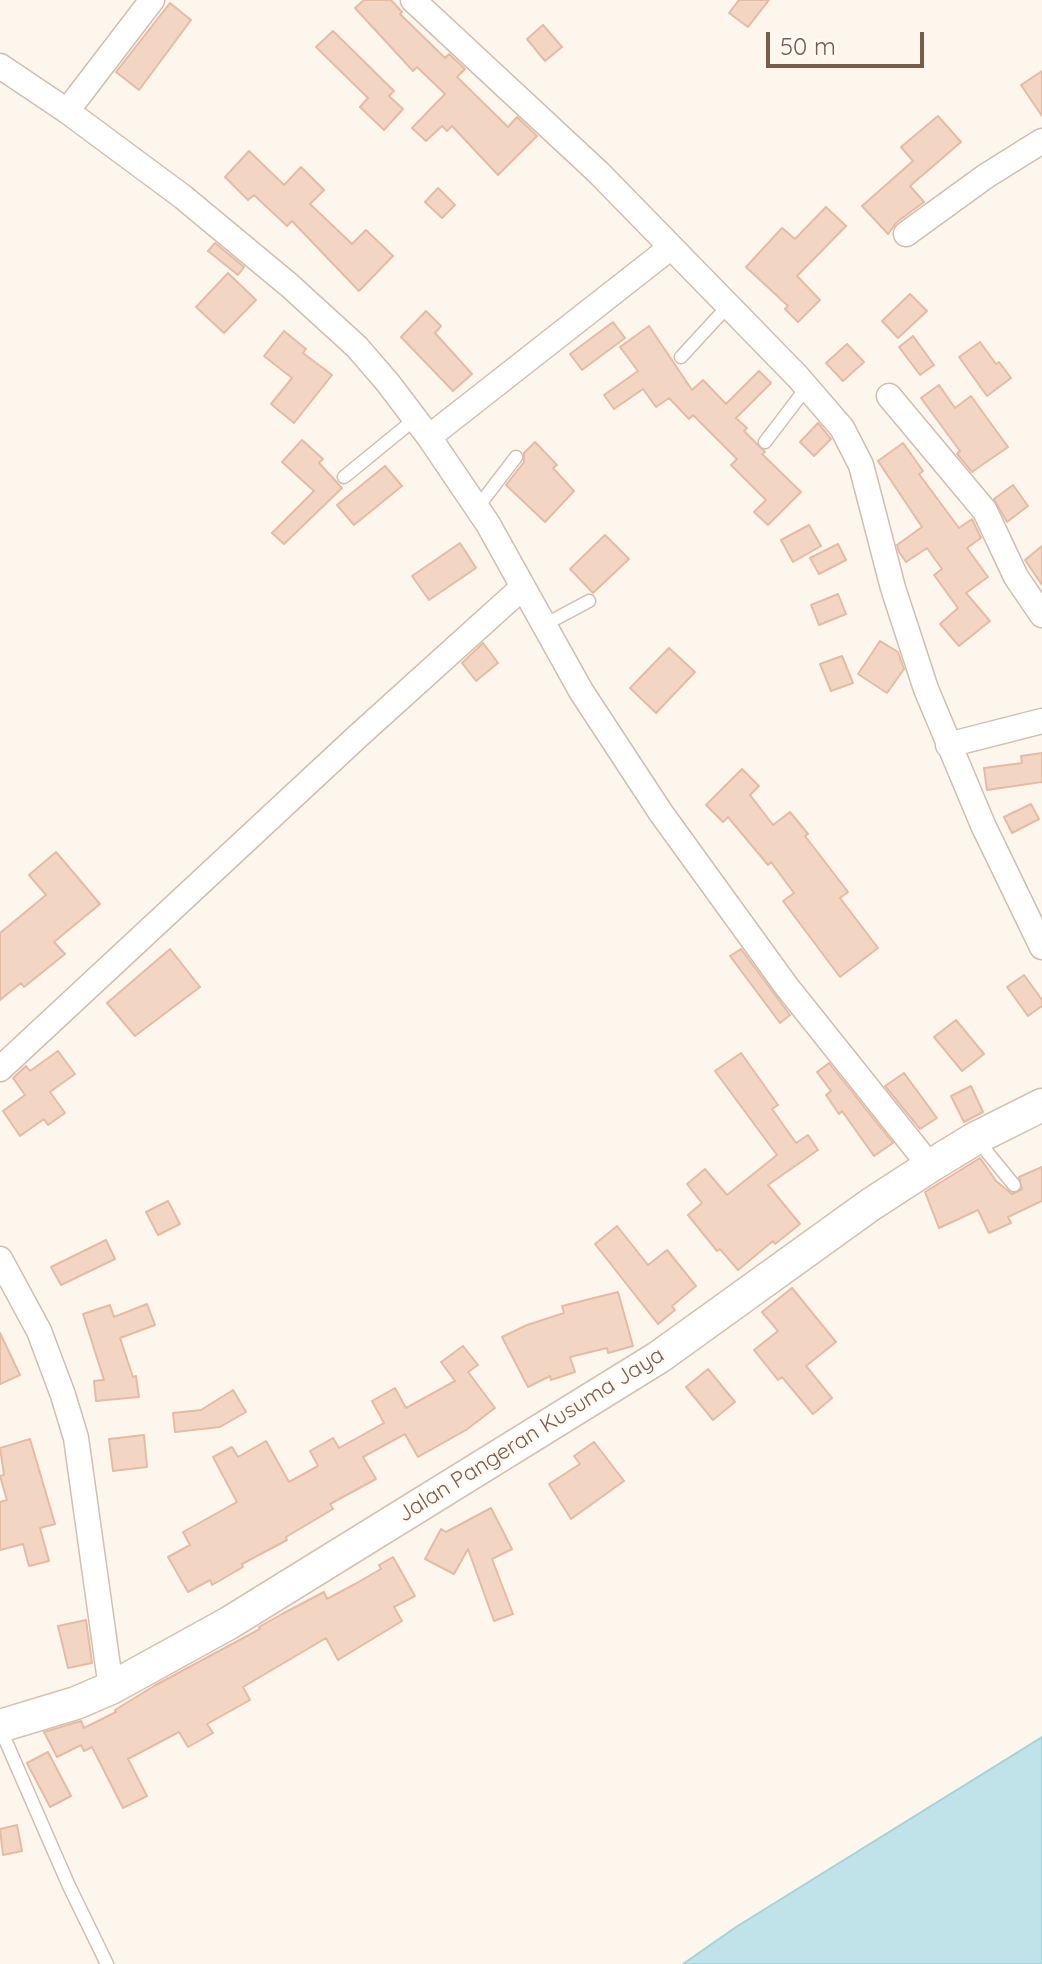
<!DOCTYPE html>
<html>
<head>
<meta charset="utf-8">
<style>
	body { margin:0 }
	#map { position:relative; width:1042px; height:1964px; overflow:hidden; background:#fdf6ec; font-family:Quicksand,sans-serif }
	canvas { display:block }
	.scale { position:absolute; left:766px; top:32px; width:158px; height:36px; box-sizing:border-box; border:4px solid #7a5c4d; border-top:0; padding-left:10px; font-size:24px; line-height:28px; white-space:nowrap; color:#7a5c4d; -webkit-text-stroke:6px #fffaf3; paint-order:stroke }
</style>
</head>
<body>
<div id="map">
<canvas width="1042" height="1964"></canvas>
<div class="scale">50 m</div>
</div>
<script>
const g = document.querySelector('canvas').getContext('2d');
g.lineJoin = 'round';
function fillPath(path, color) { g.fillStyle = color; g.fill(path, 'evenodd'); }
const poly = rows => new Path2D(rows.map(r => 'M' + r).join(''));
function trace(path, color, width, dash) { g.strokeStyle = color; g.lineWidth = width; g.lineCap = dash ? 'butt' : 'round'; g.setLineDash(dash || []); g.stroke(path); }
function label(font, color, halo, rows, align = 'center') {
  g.font = font + ' Quicksand,sans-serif'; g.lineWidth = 6; g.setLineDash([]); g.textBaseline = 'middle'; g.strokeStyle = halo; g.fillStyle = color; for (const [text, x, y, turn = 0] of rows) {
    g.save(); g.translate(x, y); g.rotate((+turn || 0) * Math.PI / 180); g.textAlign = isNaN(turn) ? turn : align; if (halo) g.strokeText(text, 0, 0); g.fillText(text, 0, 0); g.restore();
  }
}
const water = poly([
	[1042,1737,1042,1964,683,1964,736,1927,1042,1737]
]);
fillPath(water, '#bfe3e8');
trace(water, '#a5d3da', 2);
const building = poly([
	[364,0,391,0,402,12,400,14,445,58,449,54,465,69,457,77,508,127,517,117,537,136,498,175,452,126,447,131,442,126,426,141,412,128,445,94,417,67,413,71,355,8,364,0],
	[739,0,769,0,748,27,729,13,739,0],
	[170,3,191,20,139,90,116,72,170,3],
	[543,25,562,47,545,61,527,39,543,25],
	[333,31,394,91,389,96,403,109,384,130,360,107,368,98,316,47,333,31],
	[1042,71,1042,116,1021,85,1042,71],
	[938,116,961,142,910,186,924,202,897,222,888,234,862,206,913,161,901,147,938,116],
	[249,151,284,185,301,167,324,190,310,204,352,244,366,230,393,256,359,291,292,221,287,226,254,195,248,200,225,177,249,151],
	[438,188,455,205,442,218,425,202,438,188],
	[826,207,846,226,797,276,820,300,798,322,785,309,788,306,746,267,782,228,795,239,826,207],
	[215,243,244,267,238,275,208,251,215,243],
	[228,273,256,300,224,333,196,307,228,273],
	[910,294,927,311,898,338,882,321,910,294],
	[426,311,441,326,435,333,472,374,453,391,401,337,426,311],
	[613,322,625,338,582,370,570,354,613,322],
	[649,326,692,390,703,380,726,404,759,371,771,383,736,418,747,428,744,431,765,452,762,454,801,492,768,525,754,512,766,500,731,465,737,459,693,415,689,419,669,398,656,407,643,389,614,409,604,395,638,371,620,347,649,326],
	[284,331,306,349,303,353,332,375,294,423,271,404,292,378,264,356,284,331],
	[913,336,934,365,920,375,899,347,913,336],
	[980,342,996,364,999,362,1011,378,987,396,959,357,980,342],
	[847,344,864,362,843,381,826,363,847,344],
	[939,385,955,408,971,396,1008,447,972,472,957,454,960,451,921,398,939,385],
	[818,423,831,439,814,456,800,442,818,423],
	[302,440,323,459,319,463,342,488,284,544,272,533,314,491,282,462,302,440],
	[535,442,557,465,553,468,574,491,545,522,506,485,524,462,524,453,535,442],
	[903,443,923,471,919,474,959,528,972,519,981,538,967,548,988,577,966,593,990,621,959,646,940,624,958,608,934,575,942,569,927,548,906,562,899,552,897,545,922,527,878,461,903,443],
	[385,466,402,486,354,525,337,505,385,466],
	[1013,485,1028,506,1007,522,994,499,1013,485],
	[809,525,821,546,793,562,781,540,809,525],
	[605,535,629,559,593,593,570,569,605,535],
	[460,543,476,568,429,600,412,576,460,543],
	[838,544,846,560,819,574,810,558,838,544],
	[1042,546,1042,585,1025,560,1042,546],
	[838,594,846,614,819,625,811,605,838,594],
	[880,641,898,652,904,669,887,693,858,674,880,641],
	[483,643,498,663,476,681,462,663,483,643],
	[669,648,695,672,656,713,630,688,669,648],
	[842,656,853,683,831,691,820,664,842,656],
	[1042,753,1042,782,987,790,984,768,1022,763,1021,756,1042,753],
	[742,769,759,786,750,795,773,825,790,812,808,834,805,836,848,892,840,898,878,948,840,977,783,901,794,893,771,862,768,865,728,817,723,822,706,805,742,769],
	[1031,804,1039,819,1012,833,1004,817,1031,804],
	[56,852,100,904,54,942,65,954,24,987,21,983,0,1000,0,933,46,895,29,875,56,852],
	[170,949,200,987,135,1036,107,1003,170,949],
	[741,949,790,1015,780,1023,730,956,741,949],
	[1024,975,1042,1000,1042,1006,1028,1016,1007,987,1024,975],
	[956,1020,984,1054,962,1071,934,1037,956,1020],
	[58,1051,75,1074,50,1092,65,1113,48,1125,44,1119,20,1136,3,1111,25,1095,13,1078,26,1066,30,1071,58,1051],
	[741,1053,778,1105,772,1109,796,1143,808,1135,818,1150,768,1185,800,1224,775,1244,773,1241,738,1270,720,1249,717,1251,688,1215,702,1203,687,1184,705,1169,727,1195,777,1155,715,1071,741,1053],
	[829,1063,893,1143,874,1156,842,1111,839,1114,826,1095,831,1091,817,1072,829,1063],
	[904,1073,937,1118,920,1129,885,1086,904,1073],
	[971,1086,983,1112,964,1122,951,1096,971,1086],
	[980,1158,996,1181,1012,1194,1022,1189,1019,1177,1042,1167,1042,1201,1008,1217,1011,1223,989,1233,978,1210,939,1228,925,1192,980,1158],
	[168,1201,180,1224,158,1235,146,1212,168,1201],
	[617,1226,648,1265,667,1250,696,1286,672,1306,675,1310,658,1324,595,1244,617,1226],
	[106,1240,115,1259,61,1285,51,1267,106,1240],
	[792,1288,836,1342,806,1366,832,1398,813,1414,782,1377,778,1380,754,1350,778,1331,762,1312,792,1288],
	[618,1292,633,1346,608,1353,607,1348,570,1357,575,1372,551,1380,550,1376,528,1387,502,1337,527,1325,564,1313,562,1306,618,1292],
	[147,1304,155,1325,120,1338,133,1377,136,1376,139,1397,96,1401,94,1381,104,1380,83,1314,110,1305,114,1317,147,1304],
	[0,1333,20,1375,0,1384,0,1333],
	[463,1346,478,1365,468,1372,495,1408,466,1430,418,1457,405,1434,363,1457,376,1479,330,1504,333,1509,286,1537,287,1540,242,1564,243,1567,212,1585,210,1580,188,1592,168,1557,190,1545,183,1532,237,1502,213,1457,232,1447,238,1457,266,1441,289,1482,318,1466,310,1451,333,1438,339,1448,384,1423,372,1401,395,1388,406,1408,455,1381,441,1362,463,1346],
	[708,1369,735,1402,713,1420,686,1387,708,1369],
	[233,1390,246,1412,220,1427,175,1432,173,1413,201,1410,233,1390],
	[144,1435,147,1467,113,1471,109,1439,144,1435],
	[30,1439,55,1524,40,1528,49,1561,29,1566,23,1544,0,1550,0,1502,7,1500,0,1476,4,1475,0,1448,30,1439],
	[594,1442,624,1481,571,1519,549,1484,580,1464,574,1456,594,1442],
	[491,1508,512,1549,492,1559,513,1614,494,1621,468,1549,454,1574,425,1559,441,1529,446,1532,491,1508],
	[393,1557,415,1596,394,1607,402,1621,338,1660,326,1638,243,1687,250,1700,207,1724,213,1733,188,1747,179,1732,128,1759,147,1796,123,1808,92,1747,84,1751,81,1745,57,1757,44,1732,81,1721,84,1728,116,1712,115,1710,154,1686,260,1629,259,1627,282,1614,324,1592,327,1599,355,1584,381,1569,379,1565,393,1557],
	[86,1620,92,1663,68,1668,58,1626,86,1620],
	[48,1752,71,1796,50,1807,27,1763,48,1752],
	[17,1825,22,1851,3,1855,0,1829,17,1825]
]);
fillPath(building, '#f3d5c3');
trace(building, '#e6bba3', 2);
const lane = poly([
	[681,357,728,306],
	[765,442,807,387],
	[344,477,415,419],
	[477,508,516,457],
	[544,625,589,601],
	[978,1141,1014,1185],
	[0,1728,69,1886,107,1964]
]);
const street = poly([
	[413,0,599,173,798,377,842,428,861,465,893,588,926,689,983,825,1042,947],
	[0,66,67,111,183,197,289,285,357,347,388,383,429,437,488,524,581,691,661,813,787,987,930,1166],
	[67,111,152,0],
	[906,234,986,176,1042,141],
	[889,396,985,511,1016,577,1042,615],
	[429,437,670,248],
	[948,745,1042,721],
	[0,1069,358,736,523,587],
	[0,1259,39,1331,63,1395,76,1438,111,1688]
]);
const secondary = poly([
	[0,1726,76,1703,111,1688,229,1623,659,1357,870,1205,930,1166,976,1138,1042,1105]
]);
trace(lane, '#d1beb0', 15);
trace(street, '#d1beb0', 27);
trace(secondary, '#d6c0b0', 35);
trace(lane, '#fff', 12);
trace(street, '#fff', 24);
trace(secondary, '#fff', 32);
label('22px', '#7a5c4d', '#fffaf3', [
	["Jalan Pangeran Kusuma Jaya",531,1435,-32]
]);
</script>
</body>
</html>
